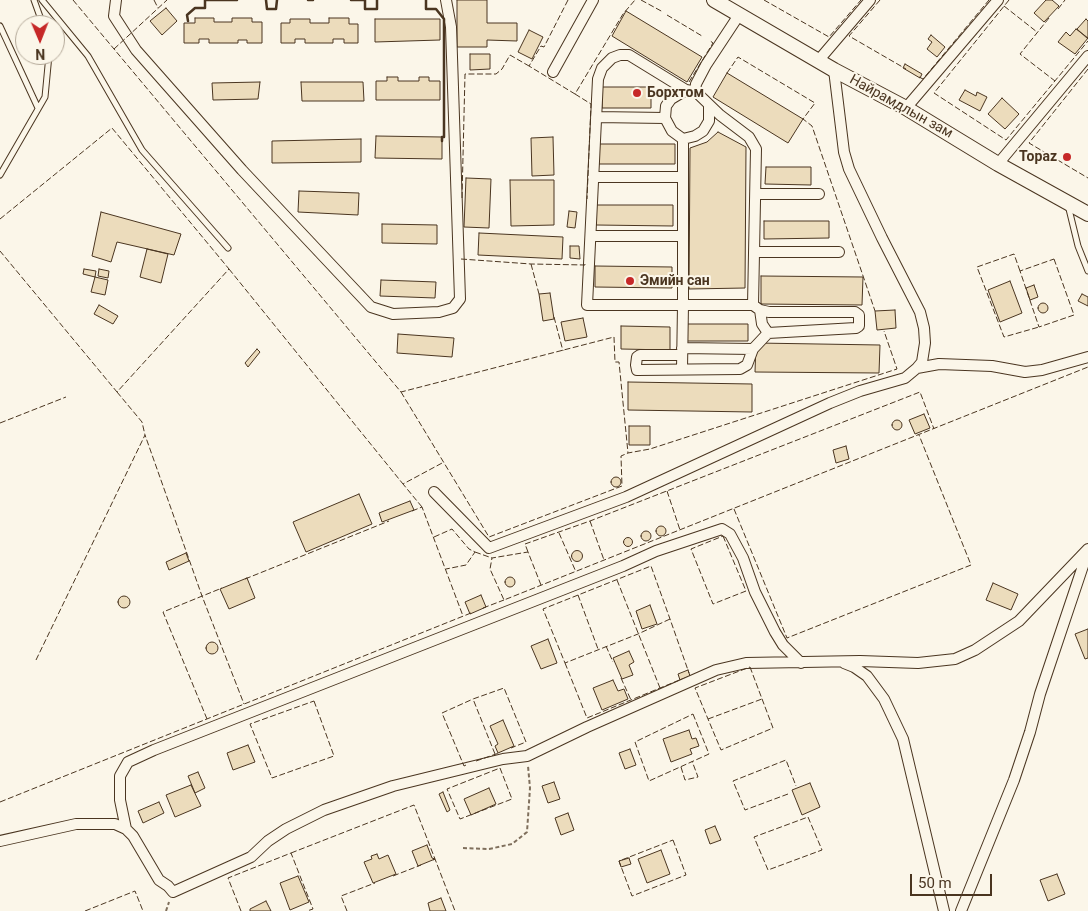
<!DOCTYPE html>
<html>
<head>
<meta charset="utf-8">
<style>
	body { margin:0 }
	#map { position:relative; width:1088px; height:911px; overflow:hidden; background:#fbf6e9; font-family:Roboto,sans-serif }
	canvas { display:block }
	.north { position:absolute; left:15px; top:15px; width:50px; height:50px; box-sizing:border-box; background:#fbf6e9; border:1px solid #b4a999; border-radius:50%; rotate:179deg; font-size:14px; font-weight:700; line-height:20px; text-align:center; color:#4a3520 }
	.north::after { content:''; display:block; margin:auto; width:18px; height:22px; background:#c62828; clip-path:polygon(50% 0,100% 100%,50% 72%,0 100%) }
	.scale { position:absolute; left:910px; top:874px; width:82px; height:22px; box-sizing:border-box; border:2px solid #4a3520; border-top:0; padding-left:6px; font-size:15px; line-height:18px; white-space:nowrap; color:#4a3520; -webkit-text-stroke:4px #fbf6e9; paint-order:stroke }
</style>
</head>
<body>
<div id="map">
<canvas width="1088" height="911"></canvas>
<div class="north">N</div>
<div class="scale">50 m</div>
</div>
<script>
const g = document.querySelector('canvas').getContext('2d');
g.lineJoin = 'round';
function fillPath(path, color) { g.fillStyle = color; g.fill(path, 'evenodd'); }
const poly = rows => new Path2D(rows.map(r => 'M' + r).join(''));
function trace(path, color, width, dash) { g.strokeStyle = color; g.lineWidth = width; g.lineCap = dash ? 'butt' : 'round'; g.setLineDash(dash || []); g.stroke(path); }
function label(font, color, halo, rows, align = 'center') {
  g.font = font + ' Roboto,sans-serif'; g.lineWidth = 4; g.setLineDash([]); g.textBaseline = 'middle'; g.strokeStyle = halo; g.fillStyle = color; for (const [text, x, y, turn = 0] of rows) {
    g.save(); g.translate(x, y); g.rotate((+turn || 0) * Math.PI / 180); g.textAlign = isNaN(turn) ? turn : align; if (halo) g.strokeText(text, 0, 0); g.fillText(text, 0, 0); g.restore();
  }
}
const building = poly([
	[457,0,487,0,487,23,517,23,517,41,487,40,487,47,457,47,457,0],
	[1046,0,1052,0,1059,6,1044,22,1034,13,1046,0],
	[166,8,177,21,162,35,150,21,166,8],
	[626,11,702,57,687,82,612,36,626,11],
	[195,18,214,18,214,22,232,22,232,18,252,18,252,22,262,22,262,43,247,43,247,40,238,40,238,43,209,43,209,39,199,39,199,43,184,43,184,23,195,23,195,18],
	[329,18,349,18,349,24,358,24,358,43,344,43,344,39,333,39,333,43,305,43,305,39,295,39,295,43,281,43,281,23,290,23,290,19,310,19,310,23,329,23,329,18],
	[375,19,440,19,440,40,375,42,375,19],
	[1086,19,1088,21,1088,39,1077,29,1086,19],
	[1076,29,1088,38,1075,54,1058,42,1066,32,1070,36,1076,29],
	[529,30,543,37,532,59,518,52,529,30],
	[931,35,945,47,937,57,927,49,932,42,928,39,931,35],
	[470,54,490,54,490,69,470,70,470,54],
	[905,64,922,74,920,78,903,68,905,64],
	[727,73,803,119,788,143,713,97,727,73],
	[387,77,398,77,398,81,419,81,419,77,429,77,429,81,440,81,440,100,376,100,376,81,387,81,387,77],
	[260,82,258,99,213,100,212,83,260,82],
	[301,82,363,82,364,101,302,101,301,82],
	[602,87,651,87,651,108,602,108,602,87],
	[965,90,976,96,977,92,987,97,980,111,959,100,965,90],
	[1002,98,1019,114,1005,129,988,114,1002,98],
	[718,132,746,147,745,288,689,289,690,148,707,142,718,132],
	[376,136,442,137,442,159,375,158,376,136],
	[553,137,554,175,532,176,531,138,553,137],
	[361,139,361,162,272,163,272,141,361,139],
	[597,144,675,144,675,164,597,164,597,144],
	[766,167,811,167,811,185,765,184,766,167],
	[466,178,491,179,489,228,464,227,466,178],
	[510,180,554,180,554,225,511,226,510,180],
	[299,191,359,193,358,215,298,212,299,191],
	[596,205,673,205,673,226,596,225,596,205],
	[569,211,577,212,575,228,567,227,569,211],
	[101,212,181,234,174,255,117,242,111,262,92,256,101,212],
	[764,221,829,221,829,238,764,239,764,221],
	[382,224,437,225,437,244,382,243,382,224],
	[479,233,563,237,562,259,478,255,479,233],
	[570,246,579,246,580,259,570,258,570,246],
	[147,249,168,254,161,283,140,277,147,249],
	[595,266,672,267,672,288,595,287,595,266],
	[84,269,96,271,95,277,83,274,84,269],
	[99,269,109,271,108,278,98,276,99,269],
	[761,276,863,277,862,305,761,304,761,276],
	[95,277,108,280,105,295,91,292,95,277],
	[381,280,436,282,435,298,380,296,381,280],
	[1010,281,1022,313,1000,322,988,290,1010,281],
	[1034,285,1038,297,1030,300,1026,288,1034,285],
	[550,293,554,319,543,321,539,294,550,293],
	[1082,294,1088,297,1088,306,1078,301,1082,294],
	'1038 308a5 5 0 1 1 10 0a5 5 0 1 1-10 0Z',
	[99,305,118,316,113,324,94,314,99,305],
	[895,310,896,328,877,330,875,311,895,310],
	[583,318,587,337,565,341,561,322,583,318],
	[683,324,748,324,748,341,683,341,683,324],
	[621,326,670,327,670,350,621,349,621,326],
	[398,334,454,338,452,357,397,353,398,334],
	[756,343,880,345,879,373,755,372,756,343],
	[257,349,260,352,248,367,245,363,257,349],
	[628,382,752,384,752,412,628,410,628,382],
	[924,414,930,428,915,434,909,420,924,414],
	'892 425a5 5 0 1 1 10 0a5 5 0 1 1-10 0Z',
	[629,426,650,426,650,445,629,445,629,426],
	[846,446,849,459,836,463,833,450,846,446],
	'611 482a5 5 0 1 1 10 0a5 5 0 1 1-10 0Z',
	[359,494,372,524,306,552,293,522,359,494],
	[410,501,414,510,382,522,379,513,410,501],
	'656 531a5 5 0 1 1 10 0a5 5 0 1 1-10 0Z',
	'641 536a5 5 0 1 1 10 0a5 5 0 1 1-10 0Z',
	'623.5 542a4.5 4.5 0 1 1 9 0a4.5 4.5 0 1 1-9 0Z',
	'571.5 556a5.5 5.5 0 1 1 11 0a5.5 5.5 0 1 1-11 0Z',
	[186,553,189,561,169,570,166,562,186,553],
	'505 582a5 5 0 1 1 10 0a5 5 0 1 1-10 0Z',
	[247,578,255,598,229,609,220,589,247,578],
	[993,583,1018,594,1011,610,986,600,993,583],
	[481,595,486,607,470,614,465,602,481,595],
	'118 602a6 6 0 1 1 12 0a6 6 0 1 1-12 0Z',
	[650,605,657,624,642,629,636,611,650,605],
	[1088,629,1088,658,1085,659,1075,634,1088,629],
	[548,639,557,663,541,669,531,646,548,639],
	'206 648a6 6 0 1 1 12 0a6 6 0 1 1-12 0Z',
	[629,651,634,662,629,665,633,675,622,679,613,658,629,651],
	[688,670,690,676,680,680,678,674,688,670],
	[613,680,618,691,624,689,628,699,602,710,593,688,613,680],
	[503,720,514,746,498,753,495,746,498,744,490,726,503,720],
	[689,730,692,739,696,738,699,746,690,749,692,754,671,762,663,739,689,730],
	[248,745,255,762,233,770,227,753,248,745],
	[630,749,636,765,625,769,619,753,630,749],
	[198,772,205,788,195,793,188,776,198,772],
	[554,782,560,799,548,803,542,786,554,782],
	[810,783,820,807,802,815,792,790,810,783],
	[191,785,201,806,175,817,166,795,191,785],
	[489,788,496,804,471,815,464,799,489,788],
	[443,792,450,810,447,812,439,794,443,792],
	[159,802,164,813,143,823,138,811,159,802],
	[568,813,574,830,561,835,555,818,568,813],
	[715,826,721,840,710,844,705,830,715,826],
	[427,845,432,858,435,859,418,866,412,851,427,845],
	[661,850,670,874,647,883,638,859,661,850],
	[377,854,379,859,388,855,396,874,373,883,364,862,372,859,371,856,377,854],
	[629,858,631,864,621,867,619,861,629,858],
	[1057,874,1065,894,1048,901,1040,880,1057,874],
	[298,876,309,902,290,910,280,883,298,876],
	[441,898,446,911,430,911,428,903,441,898],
	[266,901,271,911,250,911,250,909,266,901]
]);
fillPath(building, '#ecdcbc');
trace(building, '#4a3520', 1);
const lane = poly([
	[34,0,43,25],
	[42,0,88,56,142,150,228,248],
	[0,26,38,108],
	[0,175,45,97,49,55],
	[1068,205,1078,246,1088,271]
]);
const street = poly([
	[116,0,114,16,136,50,242,170,371,307,393,314,439,312,453,308,460,299,451,27,446,0],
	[818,61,870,0],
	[834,70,844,152,849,169,882,238,920,312,924,328,925,343,922,362,917,368],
	[553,72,593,0],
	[692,91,686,90,671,99,666,106,665,118,672,131,683,139,695,136,703,131,709,121,709,105],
	[906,108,998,0],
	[596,117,665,118],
	[683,139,683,305,753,305,756,149,749,137,720,115,695,91,696,84,706,65,739,15],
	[998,164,1088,56],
	[593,177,682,177],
	[756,194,819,194],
	[591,236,683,236],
	[755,252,839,252],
	[760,310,762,324,768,333],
	[682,348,753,349],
	[682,355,640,355,637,357,636,365,637,370,740,369,747,365,753,349,768,333,856,328,859,326,859,315,855,312,769,312,760,310,753,305],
	[682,369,683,305,587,305,598,79,602,68,612,58,620,55,629,55,686,90],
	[434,492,489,548,626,497,830,403,860,391,905,378,917,368,939,364,992,366,1025,372,1042,370,1088,357],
	[844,663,854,667,867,676,884,699,903,739,944,911],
	[126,829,120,800,120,776,128,762,154,750,623,566,656,551,722,529,730,534,743,558,755,592,775,632,783,645,801,663],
	[0,841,76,824,115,824,126,829,133,836,159,880,168,886,173,892,251,857,268,841,286,829,324,810,393,786,503,759,527,756,587,727,716,670,746,663,860,661,918,663,955,659,975,650,1019,621,1088,549],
	[961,911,1014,780,1030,732,1040,694,1088,551]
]);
const secondary = poly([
	[714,0,834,70,906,108,998,164,1088,214]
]);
trace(lane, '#4a3520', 7);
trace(street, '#4a3520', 12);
trace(secondary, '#4a3520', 16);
trace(poly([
	[463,848,489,849,512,844,527,832,530,788,528,766],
	[166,911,169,902]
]), '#7f6f5c', 2, [4, 2.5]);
trace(lane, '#fbf6e9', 5);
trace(street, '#fbf6e9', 10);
trace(secondary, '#fbf6e9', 14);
trace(poly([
	[73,0,401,392,614,337,615,362,619,362,628,453,650,449,897,369,884,331],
	[154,0,158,8],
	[568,0,544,47,541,46,529,66,575,94,623,14,635,0],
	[641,0,663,12],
	[764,0,829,37,861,0],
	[880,0,849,36,906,69],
	[1009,0,934,93,1006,140,1088,41],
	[1004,6,1037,32],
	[1058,9,1065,0],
	[667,15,702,36],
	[1049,18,1020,54,1055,81],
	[114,49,167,0],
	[1088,69,1029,143,1088,178],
	[727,73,738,57,815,103,803,119,812,126,875,311],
	[919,77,923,79,989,0],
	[689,82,713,43,709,40],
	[575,94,591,104,587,199],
	[462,198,465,74,496,74,502,69,510,55,529,66],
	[0,219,112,128,229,269,117,392,0,251],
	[461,259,531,264,585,265,585,262],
	[1054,259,1074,315,1039,327,1020,271,1054,259],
	[531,264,539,294],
	[229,269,403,484],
	[1020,271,1014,254,977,267,1004,337,1039,327],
	[554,317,563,351],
	[117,392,142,422,145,435],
	[401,392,489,537,622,486,621,456,628,453],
	[0,423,66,397],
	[667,491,680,530],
	[422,507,403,484,444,462],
	[734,509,787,638,971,565,919,435],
	[412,511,422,507,463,616],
	[590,521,604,560],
	[559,533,576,572],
	[723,536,746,591,713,604,691,549,723,536],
	[434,537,452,529,469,549,475,552,466,565,446,569],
	[475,552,492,558],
	[528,552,525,544,590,521,920,392,934,429],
	[245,579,389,521],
	[617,580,660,688],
	[541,585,528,552,492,558,490,569,504,600,1088,367],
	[578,595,598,649],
	[483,608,504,600],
	[670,619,638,634,565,663,543,609,651,566,670,619,689,673],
	[606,646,613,662],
	[36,660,145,435,202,596,244,704],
	[565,663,587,718,682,679],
	[750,667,773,728,721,750,695,688,750,667],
	[621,678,631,700],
	[314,701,334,756,272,778,250,724,314,701],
	[693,714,709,754,649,781,635,742,693,714],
	[207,719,163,612,222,588],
	[708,719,762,699],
	[495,754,473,699,504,688,526,742,511,748],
	[476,761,499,753],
	[466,765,464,766,442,713,473,699],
	[681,767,685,780,698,777,692,761],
	[500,768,512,799,460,819,447,789,500,768],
	[788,794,745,810,733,781,786,760,796,786],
	[0,802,471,613],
	[808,817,822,850,768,870,754,837,808,817],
	[673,840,686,875,632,896,619,861,673,840],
	[291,853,414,805,435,859],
	[433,860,435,859,455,911],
	[393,876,421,865],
	[85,911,135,891,143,911],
	[241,911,228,878,291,853,313,909,307,911],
	[347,911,341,896,375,883]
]), '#4a3520', 1, [6, 2.5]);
trace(poly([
	[266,0,267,9,276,9,277,0],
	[308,0,313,0],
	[351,0,365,0,365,9,377,9,377,0],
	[426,0,426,9,436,9,444,19,444,137,442,137,442,141],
	[188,21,187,15,195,8,205,8,205,0,237,0]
]), '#4a3520', 2.5);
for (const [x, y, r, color] of [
	[637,93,5,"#c62828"],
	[1067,157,5,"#c62828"],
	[630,281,5,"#c62828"]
]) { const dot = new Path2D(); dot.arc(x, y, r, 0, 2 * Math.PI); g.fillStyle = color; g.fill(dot); trace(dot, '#fbf6e9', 2); }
label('bold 14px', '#4a3520', '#fbf6e9', [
	["Борхтом",647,93],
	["Topaz",1057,157,"right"],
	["Эмийн сан",640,281]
], 'left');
label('14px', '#4a3520', '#fbf6e9', [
	["Найрамдлын зам",901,107,29]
]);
</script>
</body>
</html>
